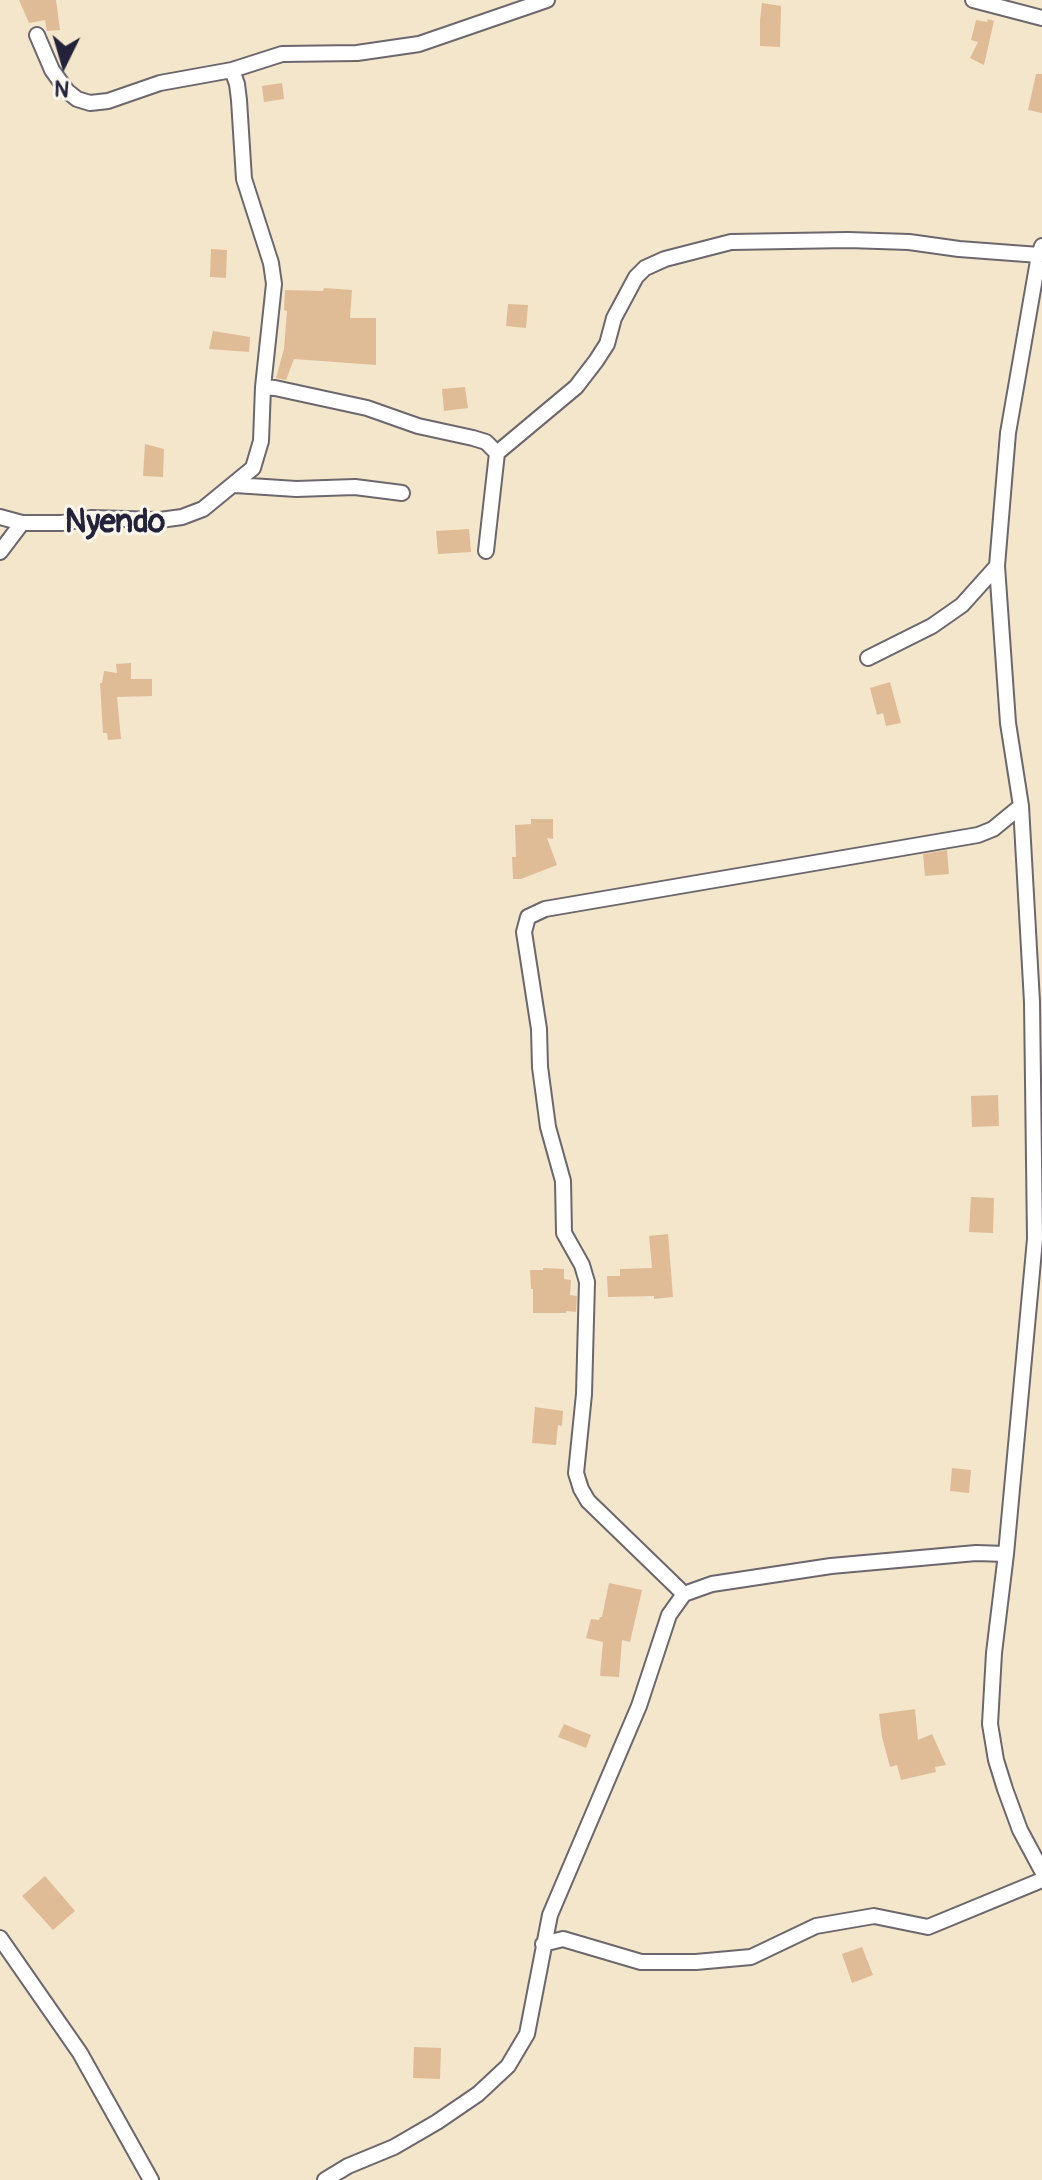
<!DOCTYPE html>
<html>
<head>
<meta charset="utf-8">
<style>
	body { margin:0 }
	#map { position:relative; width:1042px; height:2180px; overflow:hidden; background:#f3e6cb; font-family:Pangolin,sans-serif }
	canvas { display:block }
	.north { position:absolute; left:24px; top:24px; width:80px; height:80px; -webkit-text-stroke:6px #fbf7ec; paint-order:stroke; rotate:185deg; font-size:22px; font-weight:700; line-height:32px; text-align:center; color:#22223b }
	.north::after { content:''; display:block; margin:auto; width:28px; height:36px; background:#22223b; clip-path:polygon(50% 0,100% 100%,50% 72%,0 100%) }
</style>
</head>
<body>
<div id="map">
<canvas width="1042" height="2180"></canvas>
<div class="north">N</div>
</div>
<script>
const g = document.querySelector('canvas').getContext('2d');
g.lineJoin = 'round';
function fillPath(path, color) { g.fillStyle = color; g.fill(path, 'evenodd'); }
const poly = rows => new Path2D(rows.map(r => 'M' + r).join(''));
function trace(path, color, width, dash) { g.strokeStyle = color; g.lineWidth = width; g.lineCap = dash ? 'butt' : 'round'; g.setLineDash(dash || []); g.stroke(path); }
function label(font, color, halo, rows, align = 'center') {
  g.font = font + ' Pangolin,sans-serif'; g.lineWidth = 6; g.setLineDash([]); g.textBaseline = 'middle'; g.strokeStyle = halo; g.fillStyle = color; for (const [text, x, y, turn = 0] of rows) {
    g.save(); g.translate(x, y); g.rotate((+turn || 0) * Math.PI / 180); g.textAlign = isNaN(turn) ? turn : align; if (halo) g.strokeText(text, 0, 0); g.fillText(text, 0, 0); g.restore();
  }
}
fillPath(poly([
	[19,0,56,0,60,30,47,31,45,20,29,23],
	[762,3,781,6,780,47,760,46,760,20],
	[988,19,994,21,984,65,970,58,978,42,971,40,976,20,987,22],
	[1036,74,1042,74,1042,113,1028,110],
	[282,83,284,99,264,102,262,86],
	[211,249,227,250,226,278,210,277],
	[324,288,352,290,350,318,376,318,376,365,294,359,286,380,276,378,284,349,287,311,284,310,285,290,323,291],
	[508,304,528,305,526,328,506,326],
	[213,331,250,337,249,352,209,349],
	[465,387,468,408,444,411,442,389],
	[145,444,164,449,163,477,143,476],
	[469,529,471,552,438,554,436,531],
	[131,663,131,679,152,679,152,696,117,697,121,739,108,740,107,733,103,733,100,683,102,683,104,671,117,673,116,664],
	[890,682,901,723,886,726,883,713,877,715,870,688],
	[531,819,553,819,553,839,547,838,557,865,521,879,513,879,512,857,516,857,515,825,531,824],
	[947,850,949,874,925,876,923,854],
	[998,1095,999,1126,972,1127,971,1096],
	[971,1197,994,1198,993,1233,969,1232],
	[668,1234,673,1297,654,1299,654,1296,608,1297,607,1276,620,1276,620,1269,652,1268,649,1236],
	[543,1268,564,1269,564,1279,571,1280,570,1295,577,1296,576,1312,566,1311,566,1313,533,1313,533,1289,531,1289,530,1270,543,1270],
	[535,1407,563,1411,562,1426,558,1425,556,1445,532,1443],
	[952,1468,971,1470,969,1493,950,1491],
	[609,1583,642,1590,630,1642,622,1640,619,1677,600,1676,603,1642,586,1638,591,1619,599,1620,600,1617,602,1617],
	[915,1709,918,1740,932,1734,946,1765,935,1767,936,1772,901,1780,897,1765,890,1767,882,1737,879,1714],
	[564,1724,591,1735,586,1748,558,1737],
	[45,1876,75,1911,53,1930,22,1896],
	[862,1947,873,1975,852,1983,842,1954],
	[414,2047,441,2048,440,2079,413,2078]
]), '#e0bc96');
const minor = poly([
	[547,0,419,44,357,53,282,54,232,70,237,84,239,100,244,179,271,263,274,284,263,387,275,388,367,408,418,426,473,438,486,442,497,453,576,387,596,361,607,344,614,318,636,277,645,268,665,259,731,242,848,240,909,242,959,249,1039,255],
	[973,0,1042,18],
	[37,35,52,70,67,91,77,99,90,103,108,101,160,83,232,70],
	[1042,246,1039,255,1008,433,997,566,1008,723,1021,806,1032,1002,1035,1239,1006,1554,994,1653,990,1724,996,1760,1005,1789,1020,1830,1042,1871],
	[235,485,296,489,355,487,402,493],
	[0,517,22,523],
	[486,551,497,453],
	[0,552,22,523,62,523,91,518,160,520,182,517,203,509,253,468,261,441,263,387],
	[868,658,932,626,962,605,997,566],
	[684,1594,588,1501,581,1489,576,1473,584,1394,587,1282,582,1265,564,1233,563,1181,548,1127,540,1067,539,1029,524,932,528,917,545,909,978,835,993,829,1021,806],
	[0,1938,80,2053,151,2180],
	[543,1944,563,1939,641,1962,696,1962,751,1957,816,1926,874,1916,928,1927,1042,1880],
	[325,2180,348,2166,394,2147,437,2122,478,2094,508,2066,527,2034,550,1915,639,1706,669,1615,684,1594,712,1584,831,1566,976,1553,1006,1554]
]);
trace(minor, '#6b676d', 18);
trace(minor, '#fff', 14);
label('bold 32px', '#22223b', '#fbf7ec', [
	["Nyendo",115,524]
]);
</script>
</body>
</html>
